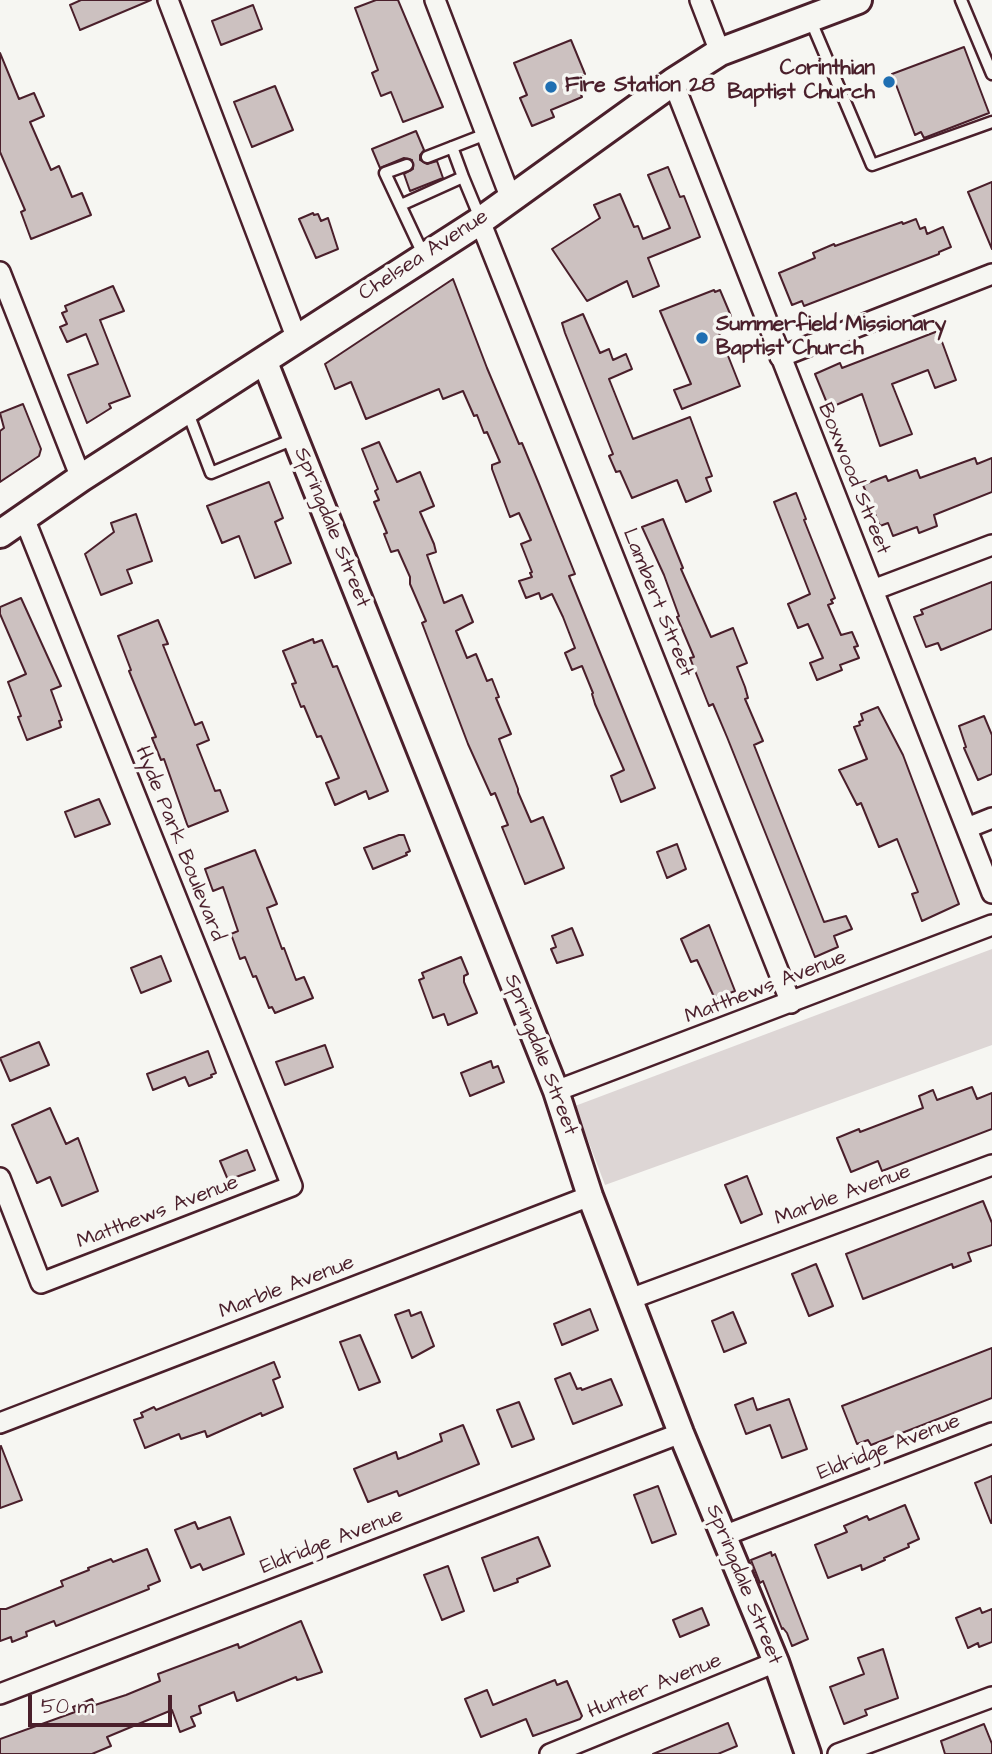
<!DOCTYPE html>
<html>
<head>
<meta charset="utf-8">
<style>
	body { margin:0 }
	#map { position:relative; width:992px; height:1754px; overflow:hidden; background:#f6f6f2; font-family:"Architects Daughter",sans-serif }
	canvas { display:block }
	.scale { position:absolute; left:28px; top:1695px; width:144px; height:32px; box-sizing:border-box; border:4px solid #4a1f2b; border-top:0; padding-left:9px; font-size:21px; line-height:24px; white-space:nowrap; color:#4a1f2b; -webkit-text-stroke:5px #f6f6f2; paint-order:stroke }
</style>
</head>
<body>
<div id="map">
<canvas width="992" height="1754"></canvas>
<div class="scale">50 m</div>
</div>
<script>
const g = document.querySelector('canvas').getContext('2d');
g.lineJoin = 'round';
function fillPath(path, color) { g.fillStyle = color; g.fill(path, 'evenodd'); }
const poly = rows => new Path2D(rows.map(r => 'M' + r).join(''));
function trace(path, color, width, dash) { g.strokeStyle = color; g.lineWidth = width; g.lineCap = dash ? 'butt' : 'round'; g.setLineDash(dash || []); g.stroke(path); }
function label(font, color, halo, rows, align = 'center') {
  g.font = font + ' "Architects Daughter",sans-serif'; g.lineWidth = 7; g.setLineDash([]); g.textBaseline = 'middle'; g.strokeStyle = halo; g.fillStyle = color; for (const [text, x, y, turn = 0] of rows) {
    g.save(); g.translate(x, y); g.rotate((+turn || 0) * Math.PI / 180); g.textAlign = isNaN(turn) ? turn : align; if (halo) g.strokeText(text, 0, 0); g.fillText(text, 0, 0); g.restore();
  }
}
fillPath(poly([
	[992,949,992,1045,605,1185,575,1106]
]), '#ddd6d5');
const building = poly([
	[81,0,151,0,80,30,70,5,81,0],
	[376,0,398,0,443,107,403,122,391,92,381,96,372,73,378,70,355,8,376,0],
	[253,5,262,29,221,45,212,21,253,5],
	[571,40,585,74,574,79,582,97,551,110,554,117,532,126,520,98,527,95,514,63,571,40],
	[964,47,989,113,924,138,921,132,915,135,892,74,964,47],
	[0,53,19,99,34,93,44,116,30,122,51,170,59,166,72,197,82,193,91,215,31,239,21,212,25,210,0,152,0,53],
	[275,86,293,130,252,147,234,102,275,86],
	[416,131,424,150,420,155,420,160,427,164,437,161,443,178,410,191,404,174,413,169,412,160,404,158,380,168,372,149,416,131],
	[668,167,680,197,684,196,700,237,648,258,659,286,633,297,627,281,587,301,552,249,600,218,594,205,620,194,634,227,638,226,643,239,670,228,648,175,668,167],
	[992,182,992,249,968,192,992,182],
	[313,213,314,215,318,214,321,221,328,218,338,249,316,258,299,219,313,213],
	[916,219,920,229,925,227,927,234,943,227,951,247,939,252,939,254,804,306,802,301,792,305,779,273,815,258,813,253,834,244,835,246,902,222,903,224,916,219],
	[453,279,487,368,519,444,522,443,539,484,575,574,569,576,655,788,621,802,611,776,624,770,595,704,592,694,593,693,582,666,572,670,565,653,575,648,563,617,552,594,541,599,539,593,526,598,519,581,532,577,530,573,532,572,521,544,531,540,519,513,510,517,492,469,492,465,500,462,487,432,484,433,477,415,474,416,463,391,443,399,439,389,366,419,351,382,335,389,325,364,453,279],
	[113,286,124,311,100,320,130,396,109,404,111,408,87,423,68,375,98,364,86,334,67,342,60,327,67,324,62,313,67,311,65,306,113,286],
	[714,290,715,292,720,290,731,316,725,319,726,321,721,323,725,331,719,333,740,386,682,409,674,390,691,384,660,311,714,290],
	[583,314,600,353,609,349,613,360,626,354,632,369,609,379,633,439,690,417,712,476,706,478,711,491,686,502,677,480,632,498,620,471,616,472,609,456,613,454,565,333,562,323,583,314],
	[938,331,956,380,935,388,928,370,892,384,912,434,880,446,862,394,829,408,815,374,840,363,842,368,938,331],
	[23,404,41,449,39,456,0,482,0,431,4,428,0,413,23,404],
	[379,442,397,482,420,472,434,506,420,512,434,544,436,552,427,555,444,603,462,595,473,622,456,631,467,658,476,654,487,681,492,679,499,697,496,698,511,734,499,739,518,789,518,792,531,822,543,817,564,868,525,884,502,827,508,825,495,793,491,795,468,744,422,623,426,621,410,584,410,577,398,550,391,552,384,534,387,533,374,502,379,500,375,491,378,489,362,449,379,442],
	[975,458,977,464,992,458,992,492,934,515,937,526,919,533,917,527,893,536,888,523,880,526,863,485,886,476,888,481,917,470,920,478,975,458],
	[269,482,283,518,275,522,291,563,255,578,239,536,222,543,207,506,269,482],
	[796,493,806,519,804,520,835,598,831,600,833,603,828,605,841,635,852,632,858,646,854,647,859,658,840,665,842,670,817,680,810,663,823,658,808,624,798,628,788,604,810,594,774,502,796,493],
	[136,514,152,561,127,570,132,583,101,595,85,554,114,532,111,523,136,514],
	[663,519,683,568,681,569,711,637,733,628,747,663,737,667,745,687,748,698,745,699,763,741,754,745,824,922,846,916,852,929,834,936,838,947,815,957,727,737,713,704,709,706,690,658,694,657,677,617,679,616,664,575,642,527,663,519],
	[992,582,992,629,941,650,938,643,926,647,914,617,923,614,921,610,992,582],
	[21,598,61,686,51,690,62,720,59,721,61,727,27,740,18,717,21,716,8,682,26,674,0,614,0,607,21,598],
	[158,620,168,644,163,645,195,725,202,722,209,740,197,745,215,791,220,790,228,811,188,827,164,759,161,760,152,738,156,737,129,671,131,670,118,636,158,620],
	[313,639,314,643,322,640,333,667,337,666,388,791,369,799,366,791,335,805,326,783,339,778,321,736,317,737,304,706,301,707,292,684,296,683,283,651,313,639],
	[878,707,903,755,959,904,922,921,912,894,918,892,897,839,879,847,861,803,857,805,839,770,867,759,854,727,860,725,859,722,863,720,861,714,878,707],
	[984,716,992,735,992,774,978,780,964,748,966,747,959,726,984,716],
	[99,799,110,824,75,837,65,812,99,799],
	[399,835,404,835,410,851,406,853,407,855,373,869,364,848,399,835],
	[677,844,686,869,667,878,657,852,677,844],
	[255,850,277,904,267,908,282,949,284,948,296,980,304,977,313,998,275,1013,272,1007,269,1008,256,976,253,977,245,957,240,959,231,934,238,931,223,887,213,891,205,869,255,850],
	[709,925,735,991,715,999,697,960,691,962,681,939,709,925],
	[572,928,583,955,557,963,551,949,556,947,552,936,572,928],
	[161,956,171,981,141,993,131,968,161,956],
	[461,957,468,974,464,976,464,982,477,1013,448,1025,444,1014,433,1018,419,980,424,978,422,973,461,957],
	[39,1042,49,1065,10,1081,0,1058,39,1042],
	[325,1045,333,1067,285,1085,276,1062,325,1045],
	[208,1051,216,1073,211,1075,212,1077,189,1086,185,1077,153,1090,147,1074,208,1051],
	[491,1061,493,1068,498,1066,504,1082,470,1096,461,1073,491,1061],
	[972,1087,977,1099,992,1093,992,1129,882,1171,878,1161,851,1172,837,1138,859,1129,860,1132,923,1108,919,1096,933,1090,937,1100,972,1087],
	[50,1108,66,1144,78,1138,98,1191,62,1206,50,1177,37,1183,12,1125,50,1108],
	[247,1150,255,1170,228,1180,220,1161,247,1150],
	[747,1176,762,1214,741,1223,725,1185,747,1176],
	[983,1201,992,1223,992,1245,968,1253,971,1261,953,1268,952,1264,863,1299,846,1254,983,1201],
	[816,1264,833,1306,809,1316,792,1274,816,1264],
	[590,1309,598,1330,562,1345,554,1324,590,1309],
	[409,1310,411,1316,421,1312,434,1346,412,1358,395,1315,409,1310],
	[733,1312,746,1343,724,1352,712,1321,733,1312],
	[360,1335,380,1382,359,1390,340,1342,360,1335],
	[992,1348,992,1398,871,1445,868,1440,857,1444,842,1406,992,1348],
	[274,1362,280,1377,273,1380,283,1407,262,1416,261,1413,207,1437,205,1431,181,1439,179,1434,145,1448,134,1420,143,1417,141,1413,154,1407,156,1410,274,1362],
	[570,1373,577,1389,581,1388,582,1390,611,1379,622,1405,573,1424,555,1379,570,1373],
	[753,1398,757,1410,789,1399,807,1449,782,1458,770,1425,746,1434,735,1405,753,1398],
	[519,1402,534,1439,512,1447,497,1410,519,1402],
	[463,1425,479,1464,399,1496,397,1491,368,1502,354,1469,396,1452,398,1459,406,1456,442,1441,440,1434,463,1425],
	[1,1446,22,1500,0,1508,0,1447,1,1446],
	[992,1476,992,1523,991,1523,975,1483,992,1476],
	[658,1486,676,1534,652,1543,634,1495,658,1486],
	[905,1505,919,1539,908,1544,909,1547,884,1558,885,1560,862,1570,861,1565,828,1578,815,1545,847,1532,844,1526,867,1516,869,1520,905,1505],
	[230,1517,244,1554,203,1570,200,1564,191,1568,175,1530,195,1522,198,1529,230,1517],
	[538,1537,550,1566,517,1579,518,1582,494,1591,482,1558,538,1537],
	[147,1549,160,1581,148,1586,149,1589,56,1626,54,1621,26,1632,27,1636,12,1642,11,1637,0,1641,0,1609,6,1609,63,1586,61,1581,89,1570,88,1568,111,1559,113,1562,147,1549],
	[771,1552,772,1556,775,1554,808,1639,792,1646,787,1633,783,1628,782,1629,763,1581,760,1583,751,1560,771,1552],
	[448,1566,464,1611,442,1620,424,1575,448,1566],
	[702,1608,709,1625,680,1637,673,1620,702,1608],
	[980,1608,982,1613,992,1609,992,1642,979,1647,978,1643,968,1648,956,1618,980,1608],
	[301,1621,322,1672,301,1679,297,1680,296,1677,237,1701,234,1692,199,1706,201,1713,191,1717,195,1726,180,1732,172,1710,107,1737,111,1746,92,1754,0,1754,0,1739,75,1712,73,1707,92,1699,95,1705,126,1695,160,1681,158,1674,238,1644,239,1648,301,1621],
	[883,1649,898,1698,865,1710,867,1715,844,1724,830,1687,864,1674,858,1658,883,1649],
	[555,1680,557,1685,567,1681,582,1716,580,1719,533,1736,526,1719,481,1737,465,1699,487,1690,493,1705,555,1680],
	[728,1723,737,1746,718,1754,653,1754,728,1723],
	[984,1724,992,1744,992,1754,945,1754,941,1741,984,1724]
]);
fillPath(building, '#ccc1c0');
trace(building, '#4a1f2b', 2);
const service = poly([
	[961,0,992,74],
	[810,19,872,165,992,122],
	[427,157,486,134],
	[407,165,385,173,424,256],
	[463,177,480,218],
	[401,205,463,177,452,147],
	[188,413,211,473,294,439]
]);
const minor = poly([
	[168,0,297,339],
	[435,0,511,199],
	[700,0,720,52],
	[673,82,992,893],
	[480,221,791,1003],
	[0,272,81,478],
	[780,357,992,274],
	[873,590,992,545],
	[967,828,992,818],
	[556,1091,992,925],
	[0,1178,41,1283,292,1186,24,518],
	[630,1299,992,1165],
	[0,1423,590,1196],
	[723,1536,992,1433],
	[0,1694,681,1433],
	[550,1754,776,1662],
	[838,1754,992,1697]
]);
const tertiary = poly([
	[264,360,556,1091,590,1196,681,1433,776,1662,808,1754]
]);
const secondary = poly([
	[0,534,81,478,480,221,673,82,720,52,858,0]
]);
trace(service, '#4a1f2b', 15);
trace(minor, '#4a1f2b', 24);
trace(tertiary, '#4a1f2b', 30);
trace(secondary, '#4a1f2b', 32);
trace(service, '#f6f6f2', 10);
trace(minor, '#f6f6f2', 19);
trace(tertiary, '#f6f6f2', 24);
trace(secondary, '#f6f6f2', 26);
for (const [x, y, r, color] of [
	[889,82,7,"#1f6fb2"],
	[551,87,7,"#1f6fb2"],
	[702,338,7,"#1f6fb2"]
]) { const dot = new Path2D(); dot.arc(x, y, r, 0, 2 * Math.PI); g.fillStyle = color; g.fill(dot); trace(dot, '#f6f6f2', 2.5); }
label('bold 21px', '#4a1f2b', '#f6f6f2', [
	["Corinthian",875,70,"right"],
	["Baptist Church",875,94,"right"],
	["Fire Station 28",565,87],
	["Summerfield Missionary",716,326],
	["Baptist Church",716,350]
], 'left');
label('21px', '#4a1f2b', '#f6f6f2', [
	["Chelsea Avenue",424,256,-33],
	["Boxwood Street",853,479,68],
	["Springdale Street",331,528,68],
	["Lambert Street",657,603,68],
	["Hyde Park Boulevard",179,844,68],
	["Matthews Avenue",766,988,-21],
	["Springdale Street",540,1055,69],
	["Marble Avenue",843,1196,-20],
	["Matthews Avenue",158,1213,-21],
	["Marble Avenue",287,1288,-21],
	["Eldridge Avenue",889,1448,-21],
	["Eldridge Avenue",332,1542,-21],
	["Springdale Street",743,1585,68],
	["Hunter Avenue",655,1687,-22]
]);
</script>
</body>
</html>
